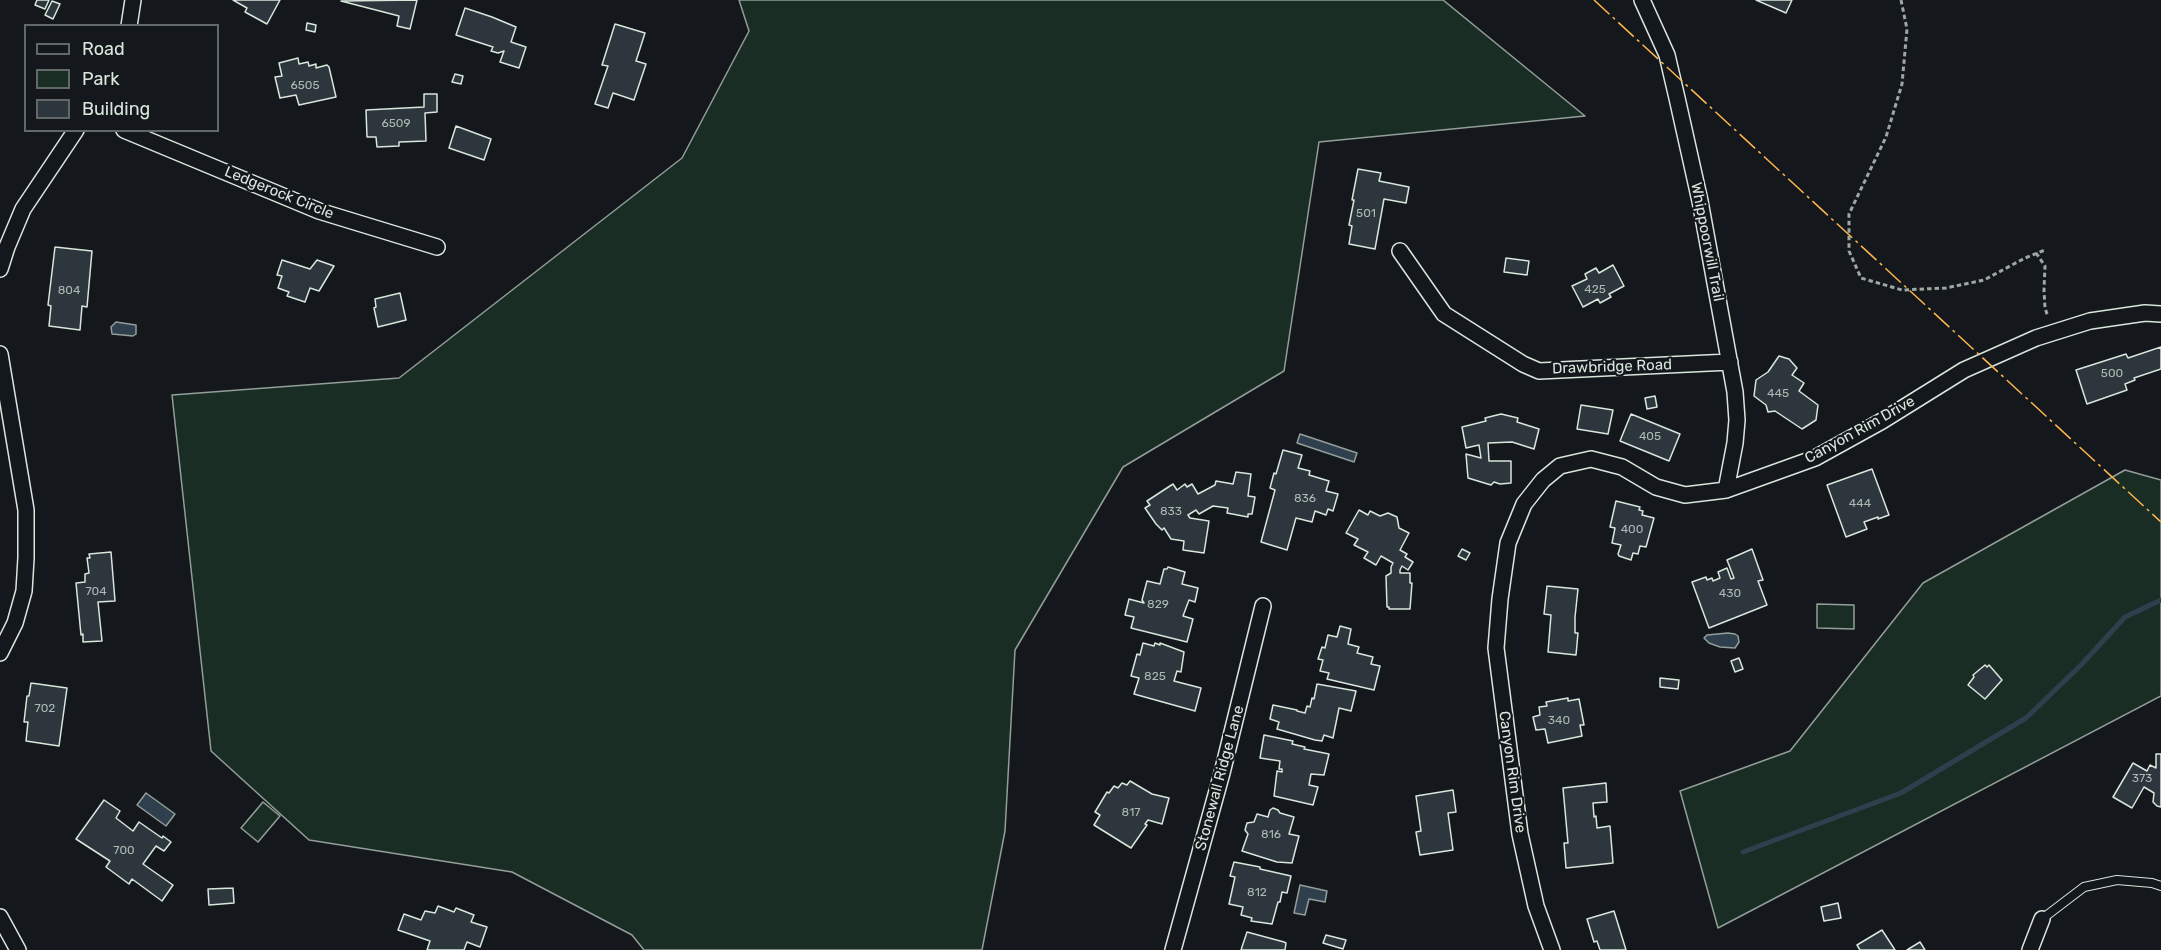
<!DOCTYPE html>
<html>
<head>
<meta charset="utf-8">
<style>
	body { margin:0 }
	#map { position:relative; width:2161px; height:950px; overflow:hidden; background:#14181c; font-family:Rubik,sans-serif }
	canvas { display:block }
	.legend { position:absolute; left:24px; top:24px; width:195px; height:108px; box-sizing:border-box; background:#14181c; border:2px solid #626a69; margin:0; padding:8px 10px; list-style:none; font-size:18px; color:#d8e6dc }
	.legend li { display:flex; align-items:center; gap:12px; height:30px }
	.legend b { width:30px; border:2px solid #626a69 }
</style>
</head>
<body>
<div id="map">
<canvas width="2161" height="950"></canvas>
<ul class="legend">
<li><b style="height:8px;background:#14181c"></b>Road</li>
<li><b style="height:16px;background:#1a2d24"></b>Park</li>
<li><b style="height:16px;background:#2c363c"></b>Building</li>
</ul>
</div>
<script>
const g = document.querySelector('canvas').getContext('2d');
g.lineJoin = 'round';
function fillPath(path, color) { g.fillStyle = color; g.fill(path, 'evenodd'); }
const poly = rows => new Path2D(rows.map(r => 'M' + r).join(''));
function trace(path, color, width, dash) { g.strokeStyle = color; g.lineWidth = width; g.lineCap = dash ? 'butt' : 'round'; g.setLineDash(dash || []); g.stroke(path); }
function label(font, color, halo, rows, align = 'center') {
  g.font = font + ' Rubik,sans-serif'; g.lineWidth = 4.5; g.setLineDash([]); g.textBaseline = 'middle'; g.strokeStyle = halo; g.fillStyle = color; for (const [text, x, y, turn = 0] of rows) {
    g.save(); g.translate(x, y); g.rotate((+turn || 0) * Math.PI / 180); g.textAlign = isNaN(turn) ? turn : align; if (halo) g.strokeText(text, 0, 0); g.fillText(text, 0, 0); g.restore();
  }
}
const green = poly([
	[739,0,1443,0,1585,116,1319,142,1284,371,1123,467,1015,650,1005,831,982,950,644,950,632,935,512,872,309,840,211,751,172,395,399,378,682,158,749,31,739,0],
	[2125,470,2161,480,2161,696,1718,928,1680,791,1790,751,1923,583,2125,470],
	[1817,604,1854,605,1854,629,1817,628,1817,604],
	[263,802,280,816,258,842,241,828,263,802]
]);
fillPath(green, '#1a2d24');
trace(green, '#939e99', 1.5);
const water = poly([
	[116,322,136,325,136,334,133,336,112,334,111,327,116,322],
	[1300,434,1357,453,1354,462,1297,443,1300,434],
	[1728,633,1735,634,1738,636,1739,642,1735,648,1720,647,1709,643,1704,638,1707,635,1728,633],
	[146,793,175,814,166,826,137,805,146,793],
	[1300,885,1327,891,1325,902,1309,899,1305,915,1294,913,1300,885]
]);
fillPath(water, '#2f3f4d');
trace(water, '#939e99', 1.5);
trace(poly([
	[1743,852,1901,793,2026,718,2081,665,2125,617,2161,600]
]), '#2f3f4d', 5);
const building = poly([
	[37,0,49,0,45,9,35,5,37,0],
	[233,0,280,0,267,24,245,12,247,8,233,0],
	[417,0,410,29,397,26,399,16,341,1,417,0],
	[1756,0,1792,0,1786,13,1756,0],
	[52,1,60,4,53,19,45,15,52,1],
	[465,8,492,17,516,27,511,42,526,47,519,68,500,62,504,51,498,53,491,51,493,47,456,35,465,8],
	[307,23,316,25,315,32,306,30,307,23],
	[615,24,645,33,636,61,646,64,634,100,613,93,608,108,595,104,608,66,602,65,615,24],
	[298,58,299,64,308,62,309,66,316,64,316,68,327,65,329,67,336,97,299,105,296,95,280,98,275,77,282,76,279,63,298,58],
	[455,74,463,76,461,84,452,82,455,74],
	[424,94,437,94,437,112,425,113,426,141,399,142,399,146,377,147,376,137,367,137,366,110,424,107,424,94],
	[456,126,491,139,484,160,449,148,456,126],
	[1358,169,1381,173,1379,181,1409,187,1406,203,1384,199,1375,249,1349,244,1352,226,1349,225,1354,200,1352,200,1358,169],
	[55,247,92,251,87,307,82,306,80,330,49,326,51,306,48,305,55,247],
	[1506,258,1529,261,1527,275,1504,272,1506,258],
	[282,260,310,269,317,260,334,266,319,291,310,288,305,302,287,296,289,292,278,288,282,276,277,275,282,260],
	[1613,265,1624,286,1609,294,1611,297,1600,303,1598,299,1583,307,1572,286,1587,279,1585,274,1596,268,1599,273,1613,265],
	[400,293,406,320,378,327,374,308,376,307,375,299,400,293],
	[2161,347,2161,369,2134,378,2135,380,2125,384,2127,390,2087,404,2076,370,2126,354,2128,358,2161,347],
	[1779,356,1789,359,1797,368,1792,375,1804,383,1799,391,1818,405,1816,420,1802,429,1775,411,1768,412,1766,405,1754,396,1756,380,1768,372,1779,356],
	[1655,396,1657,407,1647,409,1645,398,1655,396],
	[1581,405,1613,410,1608,434,1577,429,1581,405],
	[1501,414,1518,418,1517,422,1539,429,1534,449,1512,442,1488,443,1489,461,1511,461,1511,483,1500,484,1494,482,1491,485,1468,478,1466,454,1481,458,1479,445,1466,448,1462,427,1486,421,1485,418,1501,414],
	[1631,414,1680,434,1669,461,1620,441,1631,414],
	[1283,450,1302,455,1298,468,1310,471,1309,475,1329,481,1326,491,1338,494,1333,511,1328,509,1326,515,1315,511,1312,522,1296,518,1287,550,1261,542,1275,490,1270,488,1274,473,1276,474,1283,450],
	[1872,469,1889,515,1878,519,1878,517,1864,522,1867,529,1846,537,1827,485,1872,469],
	[1236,472,1251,474,1248,496,1255,497,1252,514,1248,514,1248,517,1227,513,1228,508,1213,506,1199,514,1196,510,1188,515,1190,518,1209,521,1204,553,1183,550,1184,541,1171,539,1164,528,1162,530,1156,524,1145,508,1150,505,1147,501,1173,484,1177,490,1185,484,1187,487,1192,484,1198,494,1215,485,1216,481,1233,484,1236,472],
	[1616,501,1640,507,1639,510,1643,511,1642,515,1654,518,1646,547,1640,546,1638,554,1633,553,1631,560,1619,556,1618,554,1621,545,1612,543,1615,528,1610,527,1616,501],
	[1359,510,1368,515,1370,511,1380,516,1388,513,1397,517,1399,528,1409,533,1400,550,1407,554,1405,557,1413,562,1408,570,1402,566,1400,570,1400,573,1410,573,1410,583,1412,583,1410,609,1389,609,1389,607,1387,607,1386,576,1391,573,1391,567,1393,563,1381,556,1376,565,1364,558,1368,552,1354,545,1358,539,1346,533,1359,510],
	[1462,549,1470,553,1466,560,1458,556,1462,549],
	[1752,549,1763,580,1758,581,1767,605,1709,628,1692,582,1706,577,1707,580,1712,578,1713,581,1720,578,1718,572,1727,568,1731,579,1734,578,1727,560,1752,549],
	[111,552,115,601,98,602,102,641,83,642,83,634,81,635,76,583,85,582,85,574,89,573,87,558,90,558,89,554,111,552],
	[1168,567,1185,572,1182,584,1198,588,1195,602,1189,600,1183,616,1193,619,1187,642,1131,628,1134,617,1125,615,1129,599,1144,603,1142,600,1147,581,1160,584,1164,569,1167,569,1168,567],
	[1547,586,1578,589,1575,617,1575,633,1578,633,1576,655,1548,652,1551,615,1544,614,1547,586],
	[1340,626,1351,629,1348,644,1359,647,1357,653,1373,657,1371,664,1380,666,1374,690,1327,679,1329,673,1320,671,1323,660,1318,659,1322,647,1325,648,1328,635,1337,637,1340,626],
	[1143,643,1154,646,1155,643,1160,645,1160,643,1184,652,1181,672,1177,671,1174,681,1201,688,1195,711,1134,694,1139,678,1131,676,1137,654,1140,655,1143,643],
	[1739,658,1743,669,1735,672,1731,661,1739,658],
	[1985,665,1987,667,1989,665,2002,680,1985,699,1968,685,1974,677,1973,675,1985,665],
	[1660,678,1679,680,1678,689,1660,687,1660,678],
	[31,683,67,688,59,746,26,741,28,722,24,722,27,696,29,696,31,683],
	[1317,684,1356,691,1351,711,1339,708,1333,738,1324,735,1322,741,1315,740,1277,729,1279,722,1270,719,1273,705,1297,710,1297,711,1305,713,1307,706,1310,707,1312,698,1314,699,1317,684],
	[1568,698,1568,701,1579,699,1584,725,1580,725,1582,736,1548,743,1545,729,1536,730,1533,717,1540,715,1539,707,1547,706,1546,702,1568,698],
	[1264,735,1293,741,1292,744,1305,747,1304,749,1329,754,1324,775,1311,774,1309,785,1318,787,1313,805,1274,796,1277,771,1282,772,1282,769,1279,769,1280,761,1260,758,1264,735],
	[2156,754,2161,754,2161,807,2157,806,2153,802,2154,793,2144,787,2132,808,2113,797,2133,763,2147,771,2150,765,2156,768,2156,754],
	[1130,781,1152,794,1169,798,1162,824,1148,820,1145,824,1147,825,1131,848,1094,825,1100,815,1095,812,1107,792,1109,793,1114,786,1118,788,1122,783,1127,785,1130,781],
	[1606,783,1607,802,1593,803,1594,817,1596,816,1597,828,1610,826,1613,863,1566,868,1564,843,1568,843,1563,788,1606,783],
	[1453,790,1456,812,1448,813,1453,850,1420,855,1416,832,1421,831,1416,796,1453,790],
	[104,800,120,811,116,818,133,831,139,822,162,838,163,836,171,842,164,851,156,846,143,864,173,885,162,901,132,879,129,884,106,867,110,861,76,839,104,800],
	[1273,808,1278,810,1280,813,1294,817,1289,834,1299,836,1292,863,1277,862,1242,851,1248,834,1245,830,1247,823,1254,822,1257,814,1268,817,1270,810,1273,808],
	[1234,862,1260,867,1260,869,1291,876,1287,893,1282,892,1280,902,1278,902,1272,924,1251,921,1252,918,1241,915,1243,907,1229,904,1235,877,1230,876,1234,862],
	[233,888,234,903,209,905,208,889,233,888],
	[1838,903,1841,918,1824,921,1821,907,1838,903],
	[438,906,454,912,456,908,474,915,471,922,487,927,480,947,467,942,464,950,427,950,430,941,398,930,404,914,421,920,425,911,435,913,438,906],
	[1614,911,1626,950,1600,950,1597,941,1594,942,1587,919,1614,911],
	[1882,930,1895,950,1860,950,1857,945,1882,930],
	[1247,932,1284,942,1286,943,1285,950,1241,950,1247,932],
	[1326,935,1346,940,1343,949,1323,943,1326,935],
	[1920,942,1925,950,1907,950,1920,942]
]);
fillPath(building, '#2c363c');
trace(building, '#d8e6dc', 1.5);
const service = poly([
	[2042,919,2084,887,2117,880,2152,883,2161,886]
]);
const minor = poly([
	[1642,0,1667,55,1677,98,1700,201,1735,392,1737,420,1735,443,1726,490],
	[129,26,133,0],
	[124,130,319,211,437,247],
	[1400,251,1444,314,1523,364,1539,371,1730,362],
	[0,269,7,247,23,209,76,130],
	[0,354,26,510,26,558,24,591,15,623,0,653],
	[0,917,18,950],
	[1173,950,1222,773,1263,606],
	[1552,950,1536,906,1520,834,1496,648,1500,599,1508,543,1524,504,1543,480,1560,466,1591,459,1622,467,1656,487,1685,495,1726,490,1815,458,1882,421,1964,370,2036,338,2090,321,2145,313,2161,314],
	[2030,950,2042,919]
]);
trace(service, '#d8e6dc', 10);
trace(minor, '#d8e6dc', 18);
trace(poly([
	[1901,0,1907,29,1902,84,1886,137,1849,214,1849,251,1861,278,1902,290,1946,288,1984,280,2025,258,2045,250],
	[2036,253,2045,266,2044,290,2045,308,2048,317]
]), '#9da8a2', 3, [4.5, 3]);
trace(service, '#14181c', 8);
trace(minor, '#14181c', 15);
trace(poly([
	[1594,0,2161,522]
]), '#ffb74d', 1.5, [21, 4.5, 3, 4.5]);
label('12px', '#adbab4', null, [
	["6505",305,86],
	["6509",396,124],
	["501",1366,214],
	["425",1595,290],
	["804",69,291],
	["500",2112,374],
	["445",1778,394],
	["405",1650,437],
	["836",1305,499],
	["444",1860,504],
	["833",1171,512],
	["400",1632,530],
	["704",96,592],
	["430",1730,594],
	["829",1158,605],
	["825",1155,677],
	["702",45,709],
	["340",1559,721],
	["373",2142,779],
	["817",1131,813],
	["816",1271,835],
	["700",124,851],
	["812",1257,893]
]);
label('15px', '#d8e6dc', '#14181c', [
	["Ledgerock Circle",279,193,22],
	["Whippoorwill Trail",1707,242,79],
	["Drawbridge Road",1612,367,-2],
	["Canyon Rim Drive",1860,430,-29],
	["Canyon Rim Drive",1512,772,82],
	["Stonewall Ridge Lane",1220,778,-75]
]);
</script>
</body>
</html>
